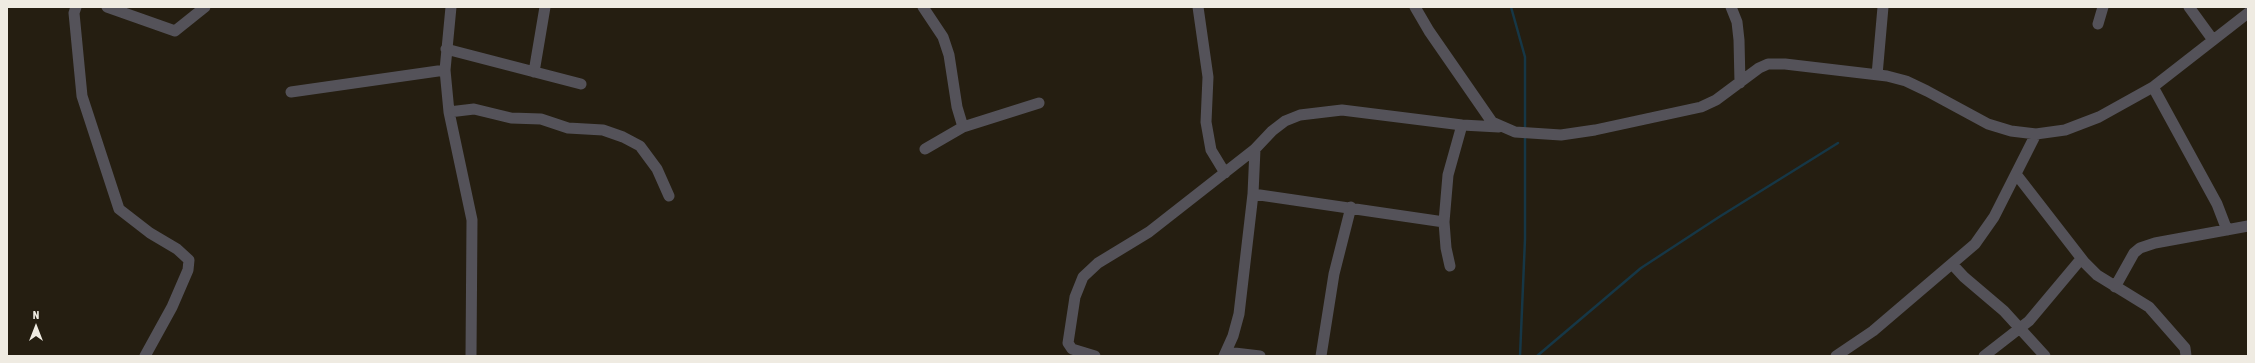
<!DOCTYPE html>
<html>
<head>
<meta charset="utf-8">
<style>
	body { margin:0 }
	#map { position:relative; width:2255px; height:363px; overflow:hidden; background:#251e11; font-family:"Asap Condensed",sans-serif }
	canvas { display:block }
	.frame { position:absolute; inset:0; border:8px solid #efebe2; pointer-events:none }
	.north { position:absolute; left:16px; top:307px; width:40px; height:40px; -webkit-text-stroke:3px #251e11; paint-order:stroke; rotate:0deg; font-size:11px; font-weight:700; line-height:16px; text-align:center; color:#efebe2 }
	.north::after { content:''; display:block; margin:auto; width:14px; height:18px; background:#efebe2; clip-path:polygon(50% 0,100% 100%,50% 72%,0 100%) }
</style>
</head>
<body>
<div id="map">
<canvas width="2255" height="363"></canvas>
<div class="frame"></div>
<div class="north">N</div>
</div>
<script>
const g = document.querySelector('canvas').getContext('2d');
g.lineJoin = 'round';
const poly = rows => new Path2D(rows.map(r => 'M' + r).join(''));
function trace(path, color, width, dash) { g.strokeStyle = color; g.lineWidth = width; g.lineCap = dash ? 'butt' : 'round'; g.setLineDash(dash || []); g.stroke(path); }
trace(poly([
	[1511,7,1525,57,1525,131],
	[1520,356,1525,239,1525,136],
	[1537,356,1641,268,1719,217,1838,143]
]), '#163746', 2.5);
trace(poly([
	[76,7,74,13,82,96,119,209,150,233,177,249,189,260,188,270,172,307,145,356],
	[107,7,175,31,205,7],
	[451,7,445,70,449,112,472,220,471,356],
	[923,7,943,37,949,55,957,107,963,127],
	[1198,7,1208,77,1206,122,1211,150,1225,173],
	[1415,7,1429,31,1492,122,1515,132,1561,135,1595,130,1701,107,1716,100,1759,68,1768,64,1785,64,1887,76,1906,81,1927,91,1988,124,2011,131,2036,134,2065,130,2099,117,2153,87,2248,13],
	[1731,7,1737,22,1739,40,1740,83],
	[2189,7,2213,40],
	[2098,24,2103,7],
	[446,49,581,84],
	[534,72,545,7],
	[1877,75,1883,7],
	[2153,87,2217,204,2227,230],
	[291,92,445,70],
	[449,112,474,109,511,118,541,119,568,128,603,130,623,137,640,146,657,169,669,196],
	[925,149,963,127,1039,103],
	[2016,174,2085,263,2097,275,2149,307,2185,348,2186,356],
	[1253,194,1444,222,1448,175,1462,125],
	[1444,222,1446,248,1450,266],
	[1952,264,1964,277,2004,311,2045,356],
	[2115,287,2134,253,2140,248,2155,243,2248,226],
	[1226,352,1260,356],
	[1095,356,1072,349,1068,343,1075,297,1083,277,1098,263,1149,232,1255,149],
	[1224,356,1233,336,1239,314,1253,194,1255,149,1272,131,1285,121,1300,115,1342,110,1462,125,1499,127],
	[1321,356,1334,274,1351,207],
	[1836,356,1873,331,1975,244,1994,217,2036,134],
	[1984,356,2029,321,2081,259]
]), '#545259', 11);
</script>
</body>
</html>
